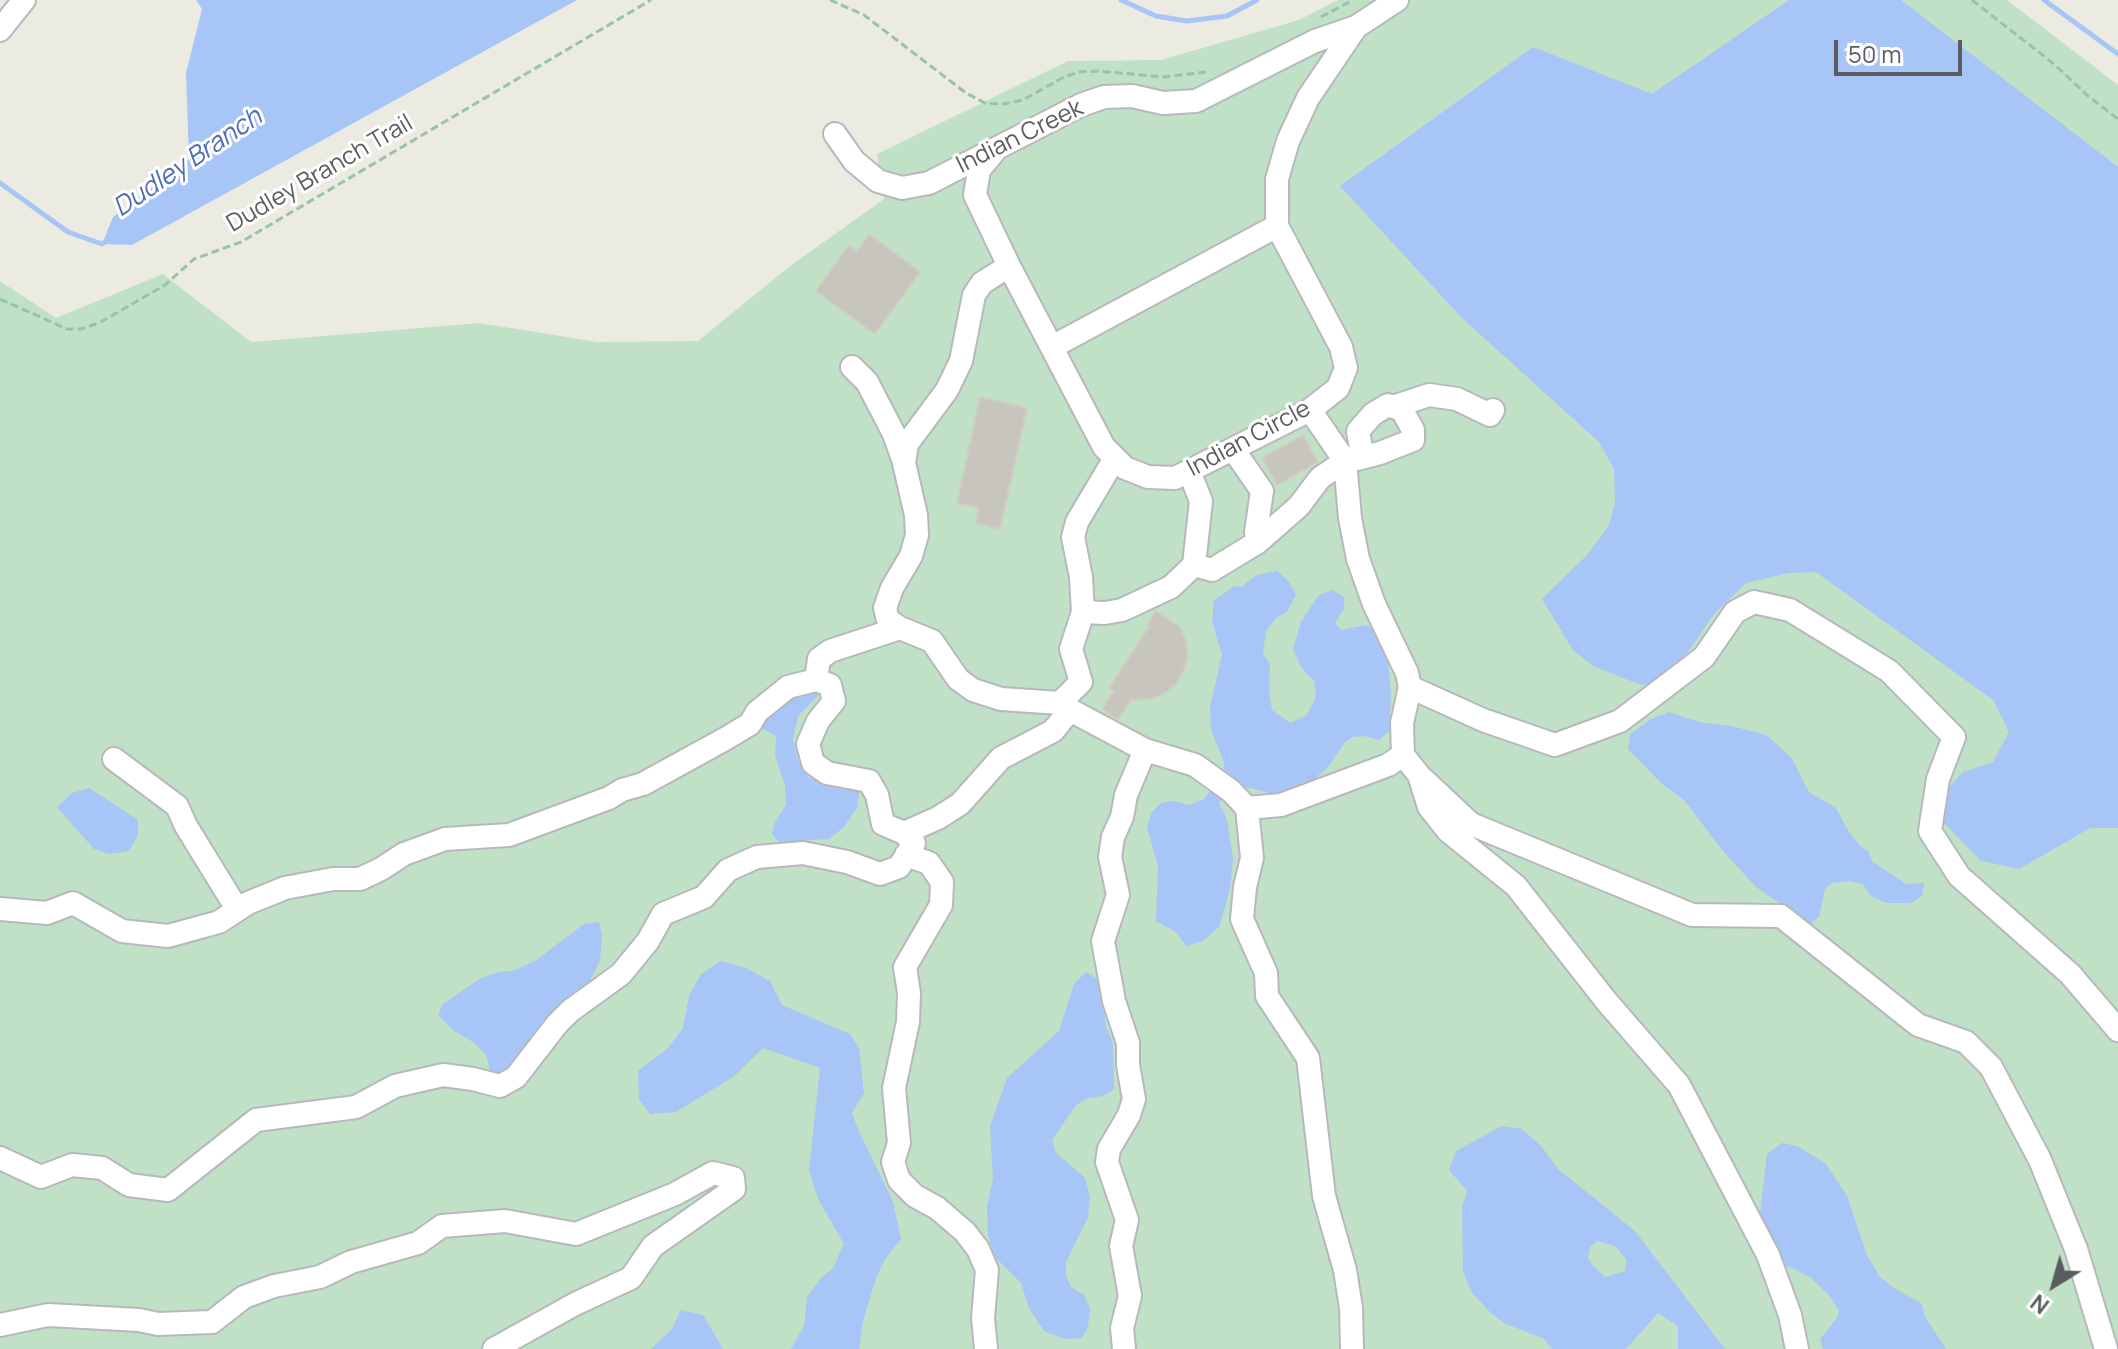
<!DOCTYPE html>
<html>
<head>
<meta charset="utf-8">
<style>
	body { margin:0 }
	#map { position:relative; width:2118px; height:1349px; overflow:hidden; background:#ecebe2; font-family:Manrope,sans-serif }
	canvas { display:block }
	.north { position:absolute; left:2014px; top:1245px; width:80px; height:80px; -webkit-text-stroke:6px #fff; paint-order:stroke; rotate:217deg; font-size:22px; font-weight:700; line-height:32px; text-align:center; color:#5a5c61 }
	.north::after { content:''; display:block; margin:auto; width:28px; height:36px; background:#5a5c61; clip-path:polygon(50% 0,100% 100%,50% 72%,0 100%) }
	.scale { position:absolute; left:1834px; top:40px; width:128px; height:36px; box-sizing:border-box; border:4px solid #5a5c61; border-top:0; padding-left:10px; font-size:24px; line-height:28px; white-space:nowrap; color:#5a5c61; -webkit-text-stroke:6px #fff; paint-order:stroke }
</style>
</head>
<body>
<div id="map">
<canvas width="2118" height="1349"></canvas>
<div class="north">N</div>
<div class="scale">50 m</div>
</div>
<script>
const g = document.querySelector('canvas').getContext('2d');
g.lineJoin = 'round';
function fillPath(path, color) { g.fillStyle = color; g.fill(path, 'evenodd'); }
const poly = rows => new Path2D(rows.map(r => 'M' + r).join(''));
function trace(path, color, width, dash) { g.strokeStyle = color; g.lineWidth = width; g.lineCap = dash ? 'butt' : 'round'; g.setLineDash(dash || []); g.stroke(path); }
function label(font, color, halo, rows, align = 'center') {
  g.font = font + ' Manrope,sans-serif'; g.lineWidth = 6; g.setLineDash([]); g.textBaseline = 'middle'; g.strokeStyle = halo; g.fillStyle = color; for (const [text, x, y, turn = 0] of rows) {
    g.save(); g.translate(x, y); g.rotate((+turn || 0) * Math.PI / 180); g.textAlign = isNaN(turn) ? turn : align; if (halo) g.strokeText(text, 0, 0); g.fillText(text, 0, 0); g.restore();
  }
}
fillPath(poly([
	[1338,0,2007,0,2118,85,2118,1349,0,1349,0,281,56,318,163,274,251,342,479,323,598,342,698,341,790,266,884,199,877,154,1068,61,1161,60,1299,20]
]), '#c0e1c6');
fillPath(poly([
	[196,0,577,0,132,245,102,244,113,217,189,159,186,73,202,9],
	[1789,0,1901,0,2118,167,2118,828,2090,828,2019,869,1981,861,1944,823,1943,794,1963,772,1993,762,2009,732,1993,700,1816,572,1789,573,1746,583,1715,613,1681,662,1662,681,1641,685,1593,666,1573,650,1542,599,1587,555,1608,527,1615,504,1614,469,1599,442,1461,317,1340,186,1533,47,1652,94],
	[1277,571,1289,582,1296,595,1287,612,1276,618,1266,631,1263,654,1270,664,1269,690,1272,710,1290,723,1307,715,1316,697,1314,681,1301,667,1293,649,1301,622,1318,596,1332,590,1344,597,1344,609,1335,623,1341,630,1366,625,1378,633,1387,649,1391,695,1389,731,1379,740,1364,736,1353,737,1345,742,1328,767,1312,781,1290,792,1269,793,1234,784,1219,803,1227,819,1233,859,1230,890,1219,927,1203,941,1186,946,1176,932,1156,921,1158,866,1147,827,1151,813,1161,803,1173,801,1190,805,1204,799,1224,772,1224,762,1211,730,1210,707,1222,655,1212,621,1214,601,1234,586,1241,587,1257,575],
	[816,688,820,694,798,716,793,739,798,760,809,778,853,784,859,793,857,808,844,827,829,839,779,842,772,834,774,824,786,805,785,785,775,756,776,736,755,725,770,694],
	[1669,712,1699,722,1732,726,1766,735,1791,757,1809,792,1836,808,1847,829,1860,846,1868,851,1872,861,1906,884,1924,883,1922,896,1911,903,1886,903,1871,896,1863,884,1849,881,1832,883,1825,889,1819,917,1810,924,1756,887,1723,851,1684,800,1661,783,1628,749,1630,734,1651,719],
	[89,788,138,820,138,835,129,851,109,854,94,849,57,807,72,793],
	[599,922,602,936,600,961,588,984,558,1012,526,1057,499,1077,490,1071,486,1055,473,1042,453,1030,438,1015,443,1004,481,978,499,972,513,971,535,961,584,924],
	[721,961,746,968,770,981,782,1005,850,1034,859,1048,864,1093,852,1113,858,1129,893,1202,901,1239,885,1259,876,1278,863,1321,859,1349,791,1349,804,1326,807,1297,821,1278,833,1268,844,1244,818,1199,809,1170,820,1068,763,1048,733,1077,676,1112,650,1114,639,1099,638,1071,668,1048,683,1028,689,996,701,974],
	[1086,972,1096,978,1102,991,1106,1027,1113,1043,1114,1089,1103,1096,1088,1098,1076,1105,1052,1140,1056,1153,1085,1178,1090,1197,1088,1217,1066,1262,1066,1276,1071,1287,1084,1295,1090,1308,1088,1327,1082,1338,1064,1339,1044,1331,1029,1308,1021,1283,995,1257,988,1236,987,1206,993,1179,990,1126,1007,1078,1059,1031,1074,984],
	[1502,1126,1522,1129,1542,1147,1558,1169,1635,1231,1725,1349,1678,1349,1678,1326,1658,1313,1626,1349,1552,1349,1544,1339,1504,1323,1492,1314,1472,1293,1463,1272,1462,1207,1467,1191,1449,1170,1456,1151],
	[1597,1241,1615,1246,1626,1259,1625,1271,1605,1277,1594,1267,1588,1258,1590,1247],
	[1782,1143,1797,1146,1826,1164,1847,1196,1867,1255,1879,1276,1894,1288,1922,1304,1925,1317,1946,1349,1823,1349,1820,1339,1837,1318,1839,1311,1830,1296,1810,1277,1779,1262,1759,1221,1767,1154],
	[681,1310,703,1315,723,1349,651,1349,671,1330]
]), '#a7c5f6');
trace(poly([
	[1121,0,1156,16,1187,21,1227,16,1257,0],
	[2044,0,2118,54],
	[0,183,68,232,102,244,108,240]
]), '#a7c5f6', 5);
const building = poly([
	[869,234,920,272,875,334,816,291,849,245,857,251,869,234],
	[980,397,1027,408,1000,529,976,523,979,508,957,503,980,397],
	[1303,435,1318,462,1277,485,1262,458,1303,435],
	[1156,611,1180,627,1186,641,1188,656,1184,670,1177,683,1165,693,1151,699,1131,700,1118,720,1102,709,1114,691,1109,688,1149,627,1147,625,1156,611]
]);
fillPath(building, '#c7c5be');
trace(building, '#d0cec1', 2);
const minor = poly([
	[0,30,24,0],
	[835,134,854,161,878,181,902,188,929,183,1081,105,1104,97,1132,96,1163,103,1196,101,1315,41,1356,27,1397,0],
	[997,148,979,170,975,195,1009,266,1104,447,1125,468,1148,477,1175,478,1310,410,1338,388,1346,368,1341,347,1277,226,1277,179,1288,141,1308,98,1356,27],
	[1009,266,982,283,974,295,961,361,947,390,907,444,904,463,916,515,917,535,911,556,892,588,885,608,888,620,900,628,932,641,958,679,973,690,1001,699,1060,703,1081,682,1071,649,1083,612,1081,577,1073,537,1077,522,1115,458],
	[1052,347,1277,226],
	[852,367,867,382,894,434,904,462],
	[1393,407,1429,395,1457,399,1490,415,1493,410],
	[1357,459,1361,448,1358,431,1373,414,1388,405,1402,410,1413,430,1413,440,1380,453,1357,459,1345,461,1350,518,1358,559,1374,604,1407,673,1410,687],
	[1258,542,1299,506,1320,478,1345,461,1310,410],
	[1194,565,1212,570,1258,542,1256,532,1262,491,1233,449],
	[1083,612,1105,613,1122,610,1171,587,1194,565,1201,501,1189,471],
	[816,680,819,659,830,651,900,628],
	[1070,710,1145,750,1126,795,1122,817,1113,837,1110,857,1118,895,1103,941,1114,1001,1128,1043,1128,1065,1134,1099,1129,1115,1109,1149,1107,1162,1127,1220,1121,1246,1130,1296,1122,1328,1124,1349],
	[1145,750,1195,765,1231,791,1247,808],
	[1403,755,1402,723,1410,687,1483,720,1555,745,1620,721,1704,657,1735,612,1754,602,1790,610,1889,671,1954,737,1938,779,1930,831,1959,876,2070,974,2118,1030],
	[114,759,177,806,186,826,237,909],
	[1423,779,1471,824,1692,915,1781,916,1918,1025,1966,1042,1991,1067,2040,1160,2076,1249,2106,1349],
	[904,833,938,818,960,804,1001,758,1053,731,1070,710,1060,703],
	[906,855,929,863,942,882,941,905,905,967,909,993,908,1022,894,1088,899,1143,893,1162,899,1180,915,1196,937,1208,965,1232,978,1249,987,1270,983,1318,986,1349],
	[0,909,47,913,73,903,122,931,168,936,219,922,248,903,285,888,333,879,360,879,381,869,404,854,445,839,509,835,609,798,622,790,643,784,725,739,750,724,757,712,788,687,816,680,830,685,834,701,818,721,808,744,813,763,827,773,869,781,877,795,883,824,904,833,914,843,899,867,880,874,847,862,803,853,757,857,728,870,704,897,663,914,648,941,621,974,570,1011,557,1024,516,1077,500,1086,473,1079,443,1075,395,1086,356,1107,256,1120,168,1190,129,1185,102,1168,72,1165,41,1177,0,1158],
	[0,1325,48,1315,139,1320,158,1324,212,1322,244,1297,274,1286,320,1277,351,1262,418,1243,442,1226,505,1221,576,1234,675,1194,713,1173,733,1178,734,1189,653,1246,631,1278,575,1304,494,1349],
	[1352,1349,1351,1308,1345,1270,1324,1196,1308,1058,1267,996,1266,973,1242,919,1245,887,1252,858,1247,808,1281,805,1388,765,1403,755,1419,775,1429,807,1448,831,1516,886,1607,1002,1679,1085,1768,1255,1790,1315,1797,1349]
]);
trace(minor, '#b7b8bd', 26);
trace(poly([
	[830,0,864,15,966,93,985,103,1004,104,1023,100,1064,77,1079,72,1098,71,1164,77,1206,72],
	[1972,0,2054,64,2088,96,2118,119],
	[1321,17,1353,0],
	[0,299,67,329,81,329,99,323,165,285,194,259,241,242,651,0]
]), '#9ac1ad', 3, [8, 4]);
trace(minor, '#fff', 22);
label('24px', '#5a5c61', '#fff', [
	["Indian Creek",1020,137,-26],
	["Dudley Branch Trail",320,174,-30],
	["Indian Circle",1249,439,-28]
]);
label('italic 26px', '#4d6db7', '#fff', [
	["Dudley Branch",188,163,-34]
]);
</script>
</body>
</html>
